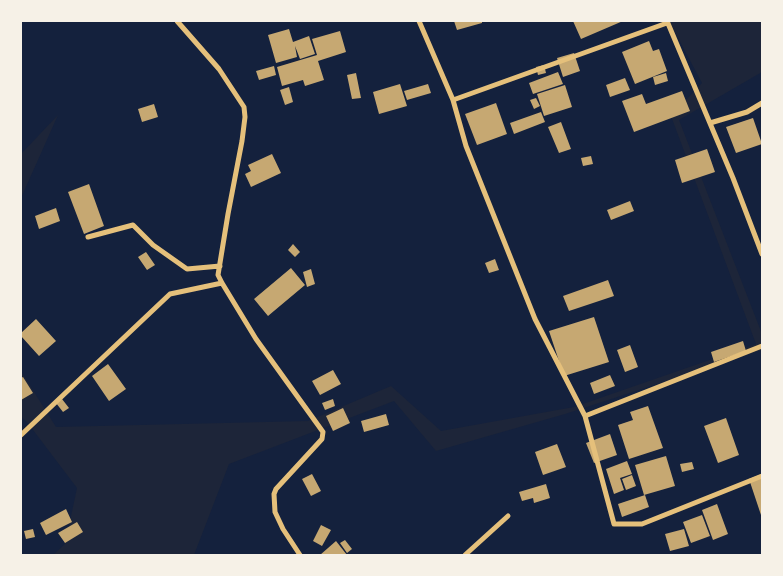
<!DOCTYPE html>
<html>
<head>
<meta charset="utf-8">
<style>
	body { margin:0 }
	#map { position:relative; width:783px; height:576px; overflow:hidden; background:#14213d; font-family:"Roboto Condensed",sans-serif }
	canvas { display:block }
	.frame { position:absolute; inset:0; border:22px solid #f6f1e7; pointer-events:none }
</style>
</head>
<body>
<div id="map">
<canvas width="783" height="576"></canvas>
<div class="frame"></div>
</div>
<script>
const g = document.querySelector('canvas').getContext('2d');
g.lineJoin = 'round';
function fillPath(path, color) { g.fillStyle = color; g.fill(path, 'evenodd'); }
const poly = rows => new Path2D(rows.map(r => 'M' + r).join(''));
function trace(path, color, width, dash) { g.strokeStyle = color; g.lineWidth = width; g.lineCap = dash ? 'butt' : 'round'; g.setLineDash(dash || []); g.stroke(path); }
fillPath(poly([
	[669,21,762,21,762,72,679,120,762,334,762,350,565,414,436,451,394,401,229,464,194,555,53,555,65,544,77,488,27,422,21,417,21,371,56,427,308,421,391,386,441,431,574,407,756,344,671,116,702,83],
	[58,115,21,198,21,154]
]), '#1d2539');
fillPath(poly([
	[454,21,482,21,482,23,457,30],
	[573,21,623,21,581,39],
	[289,29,293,42,309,36,315,54,300,59,295,46,297,57,276,63,268,35],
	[340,31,346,52,318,61,324,80,305,86,303,80,282,86,277,67,317,55,312,39],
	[649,41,653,51,659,49,667,71,635,84,622,52],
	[574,53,580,71,563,77,557,58],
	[544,65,546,73,538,75,536,67],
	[274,66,276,75,259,80,256,71],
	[558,72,563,84,533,94,529,83],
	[356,73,361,98,352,99,347,75],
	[666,73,668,81,655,85,653,77],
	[625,78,630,90,610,97,606,85],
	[400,84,407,106,379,114,373,92],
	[428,84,431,93,407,100,404,91],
	[565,85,572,107,544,116,537,94],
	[289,87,293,102,285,105,280,90],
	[682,91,690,111,634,132,622,101,642,94,646,104],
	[536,98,540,106,534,109,530,100],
	[496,103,507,134,477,145,465,114],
	[154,104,158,117,142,122,138,109],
	[541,112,545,122,514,134,510,123],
	[753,118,762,144,736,153,726,127],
	[561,122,571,149,559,153,548,127],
	[707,149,715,172,682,183,675,160],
	[272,154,281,173,251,187,245,174,251,171,248,165],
	[591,156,593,164,583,166,581,158],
	[89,184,104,226,84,234,68,192],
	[630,201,634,211,611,220,607,210],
	[56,208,60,221,39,229,35,216],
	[293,244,300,252,295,257,288,250],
	[146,252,155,265,147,270,138,257],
	[495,259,499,270,489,273,485,263],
	[291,268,305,285,268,316,254,299],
	[311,269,315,284,307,287,303,272],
	[608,280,614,296,569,311,563,296],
	[594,317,609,362,564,376,549,331],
	[36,319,56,341,39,356,21,336,21,333],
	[743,341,746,351,714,362,711,352],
	[630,345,638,367,625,372,617,350],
	[108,364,126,389,109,401,92,376],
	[333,370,341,384,320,395,312,381],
	[610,375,615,386,594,394,590,383],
	[23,377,33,393,21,400,21,378],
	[62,399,69,408,63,412,56,403],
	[333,399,335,406,325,410,322,403],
	[648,406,663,448,629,459,618,425,633,420,630,412],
	[343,408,350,423,333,431,326,416],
	[386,414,389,425,364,432,361,421],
	[726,418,739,455,718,463,704,426],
	[610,434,617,455,594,463,586,443],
	[557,444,566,467,543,475,535,452],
	[666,456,675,486,644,495,635,465],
	[627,461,632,474,620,478,624,490,614,494,606,469],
	[692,462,694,469,682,472,680,464],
	[312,474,321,491,311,496,302,479],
	[762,474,762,515,761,515,749,479],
	[632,475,636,486,626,490,622,479],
	[546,484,550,498,534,503,533,498,522,501,519,492],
	[645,495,649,507,622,517,618,504],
	[717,504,728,534,713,540,702,510],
	[66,509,72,522,46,535,40,523],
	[702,515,710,536,691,543,683,522],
	[77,522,83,532,65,543,58,533],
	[321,525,331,530,322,546,313,541],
	[33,529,35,537,26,539,24,531],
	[684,529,689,546,670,551,665,534],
	[345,540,352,549,347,553,340,543],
	[336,541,347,555,320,555]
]), '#c6a872');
trace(poly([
	[177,21,219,69,244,107,245,117,242,141,228,214,218,275,222,283,256,339,323,432,322,439,276,489,274,494,275,512,283,529,300,555],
	[419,21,453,100,466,146,535,319,585,416,762,346],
	[667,21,733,178,762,254],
	[453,100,667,23],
	[710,123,747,112,762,103],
	[88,237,133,225,153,245,187,269,220,266],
	[585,416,614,524,642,524,762,476],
	[21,435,170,294,222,283],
	[465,555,508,516]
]), '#e5c07b', 5);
</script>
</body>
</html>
